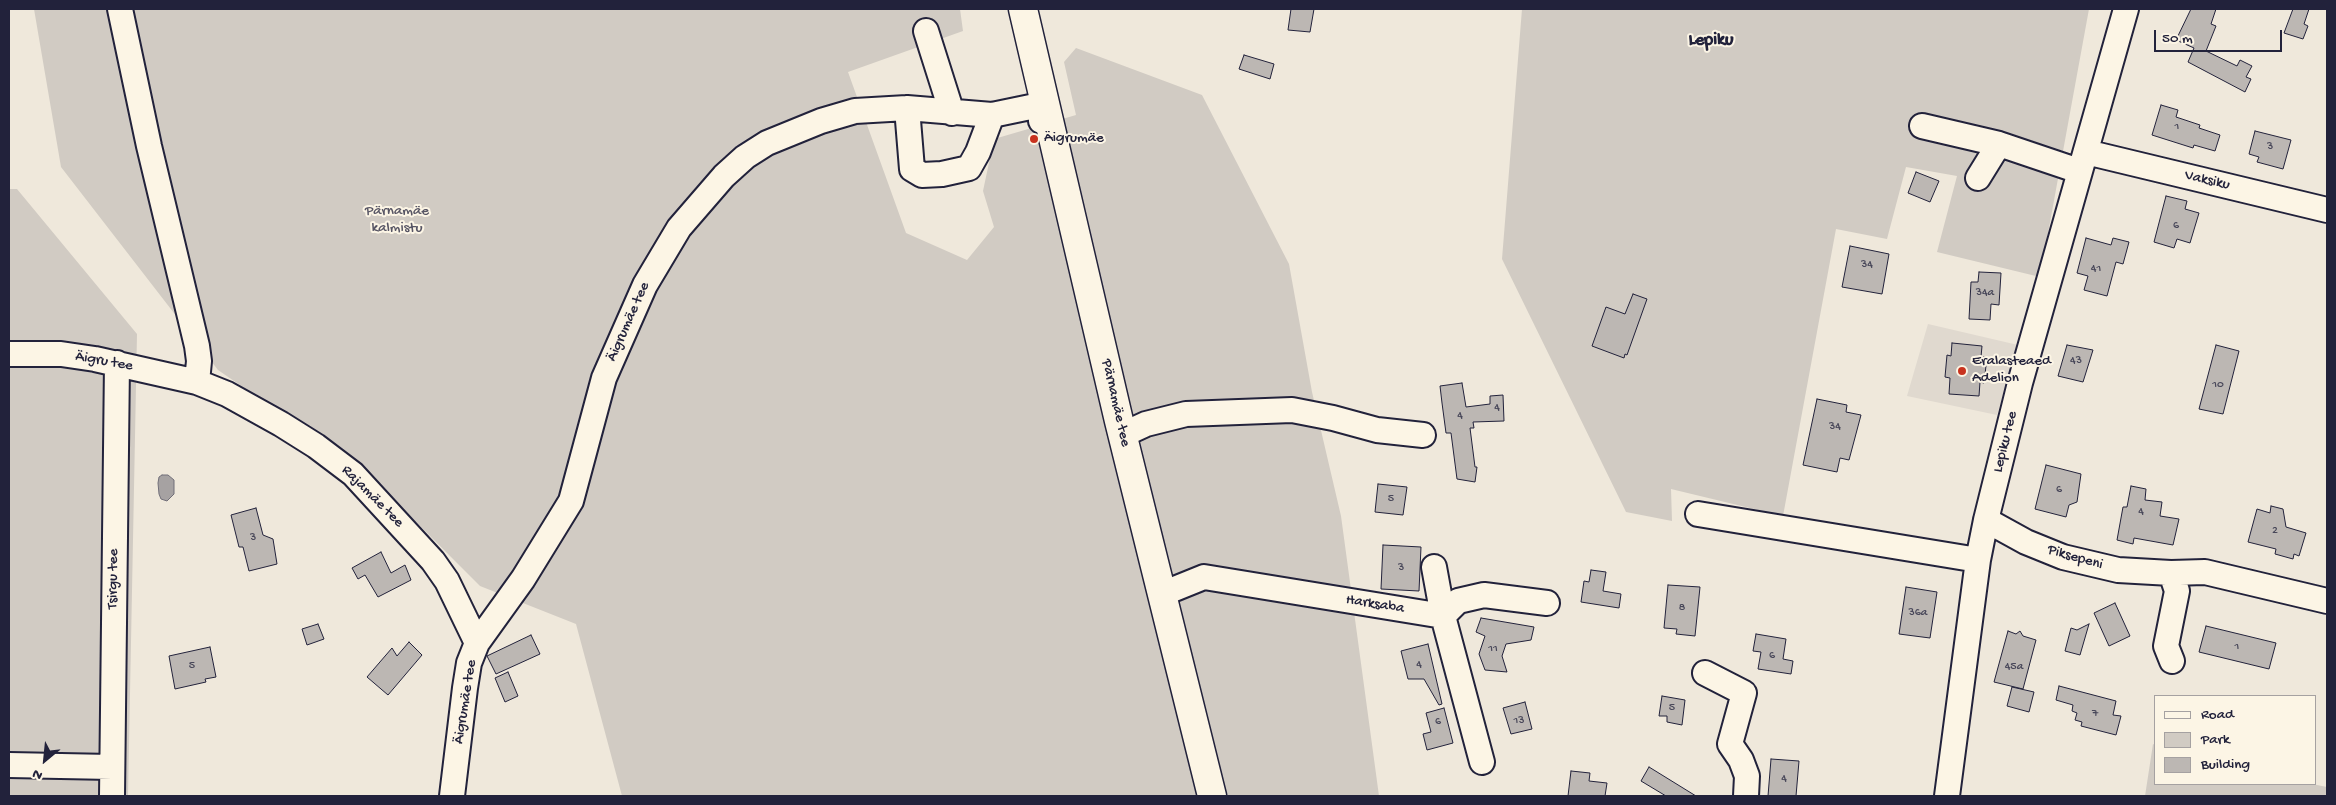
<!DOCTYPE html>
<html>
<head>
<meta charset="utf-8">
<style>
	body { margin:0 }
	#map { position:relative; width:2336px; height:805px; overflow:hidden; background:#efe8db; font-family:"Gochi Hand",sans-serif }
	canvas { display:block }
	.frame { position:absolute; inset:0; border:10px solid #22223b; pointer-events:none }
	.legend { position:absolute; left:2154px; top:695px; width:162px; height:90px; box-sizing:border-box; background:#fcf5e5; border:1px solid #a5a1a1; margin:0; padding:6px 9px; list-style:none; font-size:15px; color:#22223b }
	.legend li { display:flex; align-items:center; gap:10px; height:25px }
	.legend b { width:25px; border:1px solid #a5a1a1 }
	.north { position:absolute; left:20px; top:735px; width:50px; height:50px; -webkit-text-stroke:4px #fcf5e5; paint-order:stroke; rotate:208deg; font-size:14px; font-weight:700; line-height:20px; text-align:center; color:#22223b }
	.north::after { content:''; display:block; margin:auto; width:18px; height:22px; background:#22223b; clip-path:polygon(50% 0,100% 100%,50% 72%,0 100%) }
	.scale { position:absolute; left:2154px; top:30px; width:128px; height:22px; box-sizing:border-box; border:2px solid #22223b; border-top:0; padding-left:6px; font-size:15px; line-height:18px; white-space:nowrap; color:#22223b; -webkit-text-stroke:4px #fcf5e5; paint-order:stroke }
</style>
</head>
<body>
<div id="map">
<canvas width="2336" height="805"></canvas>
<div class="frame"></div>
<ul class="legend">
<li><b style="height:6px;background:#fcf5e5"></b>Road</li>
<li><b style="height:14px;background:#d1cbc3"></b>Park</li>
<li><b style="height:14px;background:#bcb7b3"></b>Building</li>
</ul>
<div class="north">N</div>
<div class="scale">50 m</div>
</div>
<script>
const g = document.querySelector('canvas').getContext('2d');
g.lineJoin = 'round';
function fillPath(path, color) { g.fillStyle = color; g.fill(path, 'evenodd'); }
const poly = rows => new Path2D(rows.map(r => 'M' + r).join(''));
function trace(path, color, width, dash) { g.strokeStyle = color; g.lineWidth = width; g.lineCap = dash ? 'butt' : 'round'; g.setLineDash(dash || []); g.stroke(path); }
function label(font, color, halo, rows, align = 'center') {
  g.font = font + ' "Gochi Hand",sans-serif'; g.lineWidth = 4; g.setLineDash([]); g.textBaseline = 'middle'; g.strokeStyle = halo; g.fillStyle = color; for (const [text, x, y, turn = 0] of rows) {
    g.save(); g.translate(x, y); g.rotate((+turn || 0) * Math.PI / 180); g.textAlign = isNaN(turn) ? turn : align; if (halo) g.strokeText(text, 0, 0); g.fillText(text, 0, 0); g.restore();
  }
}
fillPath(poly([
	[1928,324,2018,345,1997,415,1907,396]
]), '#e0d9cf');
fillPath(poly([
	[34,9,960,9,963,31,848,72,906,233,967,260,994,227,983,191,994,139,1076,115,1064,62,1076,48,1202,95,1289,264,1312,392,1341,516,1379,796,622,796,576,624,480,586,364,470,218,370,61,167],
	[1522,9,2089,9,2040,277,1937,252,1957,176,1906,167,1887,239,1836,229,1783,516,1671,489,1672,521,1626,512,1502,259],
	[9,189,17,189,137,334,128,796,9,796],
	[2153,744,2155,745,2155,784,2312,784,2327,787,2327,796,2145,796]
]), '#d1cbc3');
const water = poly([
	[162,475,168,475,174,480,174,494,167,501,161,499,159,494,158,483,159,477,162,475]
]);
fillPath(water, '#a6a2a2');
trace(water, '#716f79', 1);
const building = poly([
	[1291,9,1314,9,1310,32,1288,30,1291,9],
	[2191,9,2216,9,2211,24,2216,26,2206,51,2237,66,2240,60,2252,66,2246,77,2251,79,2245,92,2188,62,2194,48,2176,40,2191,9],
	[2293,9,2309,9,2304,24,2308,26,2303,39,2284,33,2293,9],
	[1244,55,1274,64,1270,79,1239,69,1244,55],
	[2161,105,2178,110,2176,117,2200,125,2199,128,2220,135,2215,151,2194,145,2193,148,2152,135,2161,105],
	[2255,131,2291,140,2283,169,2257,162,2259,157,2249,154,2255,131],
	[1916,172,1939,181,1930,202,1908,193,1916,172],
	[2166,196,2187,201,2185,209,2199,213,2190,243,2177,239,2174,248,2154,242,2166,196],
	[2086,238,2111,245,2113,238,2129,242,2123,264,2116,262,2107,296,2084,290,2088,276,2077,273,2086,238],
	[1850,246,1889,254,1882,294,1842,287,1850,246],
	[1979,272,2001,273,1999,305,1991,304,1990,320,1969,319,1971,282,1978,282,1979,272],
	[1633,294,1647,299,1627,355,1625,354,1624,358,1592,346,1606,307,1625,314,1633,294],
	[1952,343,1982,346,1981,357,1987,357,1984,383,1980,382,1979,396,1949,394,1950,378,1945,377,1947,355,1951,356,1952,343],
	[2067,345,2093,350,2083,382,2058,376,2067,345],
	[2216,345,2239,351,2223,414,2199,409,2216,345],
	[1462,383,1466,407,1490,404,1490,396,1503,395,1504,421,1473,422,1474,428,1470,428,1475,467,1477,467,1475,482,1457,479,1451,433,1446,433,1442,403,1440,386,1462,383],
	[1817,399,1847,405,1846,412,1861,415,1849,460,1840,458,1837,472,1803,465,1817,399],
	[2046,465,2081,474,2077,502,2069,505,2066,517,2035,509,2046,465],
	[1378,484,1407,487,1403,515,1375,512,1378,484],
	[2131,486,2146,489,2145,500,2162,502,2160,516,2179,519,2173,545,2134,538,2133,544,2117,540,2123,507,2127,507,2131,486],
	[2271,506,2283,509,2286,527,2306,533,2299,556,2294,554,2293,559,2275,554,2276,549,2248,542,2257,509,2270,513,2271,506],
	[256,508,263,535,273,539,277,564,249,571,243,547,239,547,231,515,256,508],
	[1383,545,1421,547,1419,591,1381,589,1383,545],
	[381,552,391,573,405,565,411,580,378,597,365,575,358,579,352,568,381,552],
	[1591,570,1606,572,1603,591,1621,594,1619,608,1581,602,1584,581,1589,582,1591,570],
	[1668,585,1700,587,1695,636,1676,634,1677,629,1664,628,1668,585],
	[1906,587,1937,592,1930,638,1899,634,1906,587],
	[2115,603,2130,636,2109,646,2094,613,2115,603],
	[1481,618,1534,627,1531,640,1506,644,1502,656,1507,672,1485,670,1479,654,1485,636,1476,632,1481,618],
	[318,624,324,639,307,645,302,629,318,624],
	[2089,624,2080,655,2065,651,2071,628,2077,630,2089,624],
	[2206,626,2276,643,2269,669,2199,652,2206,626],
	[2008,631,2016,634,2020,631,2023,636,2036,640,2023,689,1994,682,2008,631],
	[1756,634,1786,639,1783,659,1793,661,1791,674,1758,669,1761,652,1753,651,1756,634],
	[531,635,540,654,496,674,487,656,531,635],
	[409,642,422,655,388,695,367,677,392,648,397,656,409,642],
	[1428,644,1442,704,1439,705,1424,679,1408,679,1401,651,1428,644],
	[210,647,216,677,205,679,206,682,175,689,169,656,210,647],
	[508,672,518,696,505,702,495,678,508,672],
	[2059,686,2116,701,2113,715,2121,716,2116,735,2081,726,2082,722,2075,720,2077,713,2072,711,2073,705,2056,700,2059,686],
	[2012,687,2034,692,2029,712,2007,706,2012,687],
	[1662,696,1685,700,1682,725,1667,722,1667,716,1659,716,1662,696],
	[1525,702,1532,729,1511,734,1503,708,1525,702],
	[1444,708,1453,743,1427,750,1423,734,1431,732,1426,713,1444,708],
	[1771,759,1799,761,1796,796,1768,796,1771,759],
	[1649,767,1696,796,1666,796,1641,781,1649,767],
	[1571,771,1590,773,1589,781,1607,783,1605,796,1568,796,1571,771]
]);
fillPath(building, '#bcb7b3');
trace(building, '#22223b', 1);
const minor = poly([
	[120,9,149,146,197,346,199,361,197,382],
	[926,31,952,113],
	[907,108,912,169,922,175,942,174,969,168,978,152,992,115],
	[1922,126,1999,144,2079,171],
	[2086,152,2327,210],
	[1978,178,1999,144],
	[9,354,61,354,95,359,197,382,227,394,281,424,316,446,353,474,433,561,447,581,477,643],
	[1122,435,1146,424,1186,414,1292,410,1333,418,1377,430,1423,435],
	[1698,514,1978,560],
	[1986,520,2026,542,2063,557,2118,570,2171,573,2205,572,2327,601],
	[1434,567,1443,616,1458,601,1484,595,1547,603],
	[2171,573,2177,591,2166,646,2172,661],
	[1162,594,1204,577,1443,616,1482,762],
	[1705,673,1744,693,1730,744,1741,760,1747,776,1746,796],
	[9,765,112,767],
	[112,796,117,363],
	[452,796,465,688,469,663,477,643,523,579,571,501,604,378,645,285,679,228,724,176,745,157,767,143,821,121,855,111,907,108,992,115,1045,104,1041,121],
	[1947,796,1978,560,1986,520,2020,383,2126,9]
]);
const major = poly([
	[1023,9,1119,421,1212,796]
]);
trace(minor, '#22223b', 28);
trace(major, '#22223b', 31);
trace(minor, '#fcf5e5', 24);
trace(major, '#fcf5e5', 28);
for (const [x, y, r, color] of [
	[1034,139,5,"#c8321e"],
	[1962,371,5,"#c8321e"]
]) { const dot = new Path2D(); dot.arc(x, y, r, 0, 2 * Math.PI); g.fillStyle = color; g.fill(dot); trace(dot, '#fcf5e5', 2); }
label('12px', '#484759', null, [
	["1",2177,127],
	["3",2270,147],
	["6",2176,226],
	["34",1867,265],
	["41",2096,269],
	["34a",1985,293],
	["43",2076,361],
	["10",2218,385],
	["4",1497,408],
	["4",1460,416],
	["34",1835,427],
	["6",2059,490],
	["5",1391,499],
	["4",2141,512],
	["2",2275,531],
	["3",253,538],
	["3",1401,568],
	["8",1682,608],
	["36a",1918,613],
	["1",2237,647],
	["11",1493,649],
	["6",1772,656],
	["4",1419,665],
	["5",192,666],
	["45a",2014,667],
	["5",1672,708],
	["7",2095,714],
	["13",1519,721],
	["6",1438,722],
	["4",1784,779]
]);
label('15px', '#22223b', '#fcf5e5', [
	["Äigrumäe",1044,139],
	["Eralasteaed",1972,362],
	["Adelion",1972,379]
], 'left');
label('15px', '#22223b', '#fcf5e5', [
	["Vaksiku",2207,181,13],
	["Äigrumäe tee",629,322,-66],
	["Äigru tee",104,362,10],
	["Pärnamäe tee",1115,403,77],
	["Lepiku tee",2006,442,-76],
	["Rajamäe tee",372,497,45],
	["Piksepeni",2075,558,16],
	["Tsirgu tee",114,579,-89],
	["Harksaba",1375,605,9],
	["Äigrumäe tee",466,702,-81]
]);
label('15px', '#575564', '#fcf5e5', [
	["Pärnamäe",397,212],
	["kalmistu",397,229]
]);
label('bold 18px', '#22223b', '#fcf5e5', [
	["Lepiku",1711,41]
]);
</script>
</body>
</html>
